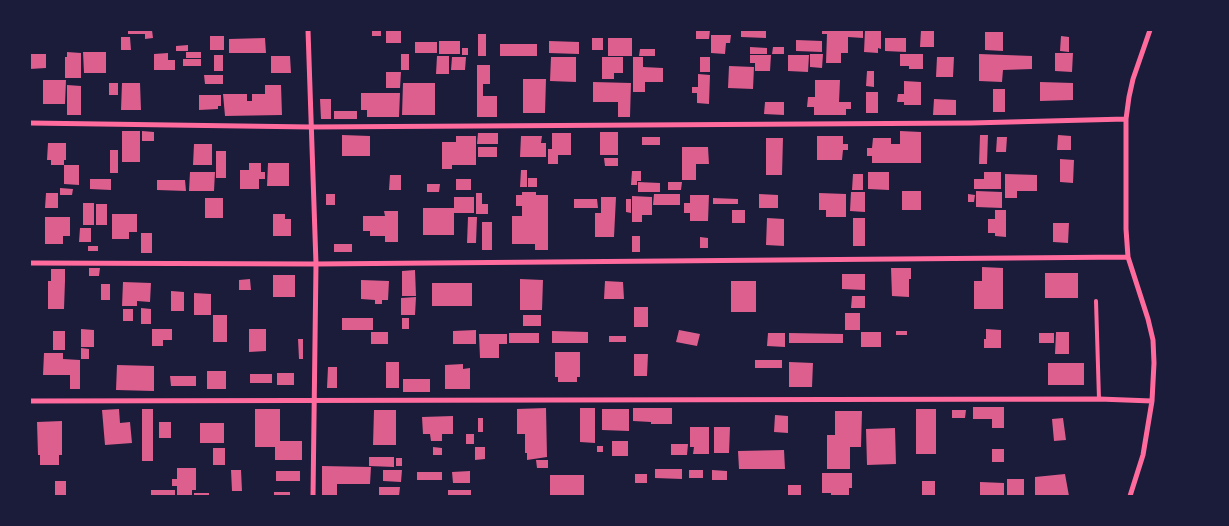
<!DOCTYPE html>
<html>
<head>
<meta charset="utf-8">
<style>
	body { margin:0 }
	#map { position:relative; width:1229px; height:526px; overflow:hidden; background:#1b1b3a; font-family:"IBM Plex Sans",sans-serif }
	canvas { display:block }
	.frame { position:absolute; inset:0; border:31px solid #1b1b3a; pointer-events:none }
</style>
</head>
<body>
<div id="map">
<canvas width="1229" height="526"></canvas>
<div class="frame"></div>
</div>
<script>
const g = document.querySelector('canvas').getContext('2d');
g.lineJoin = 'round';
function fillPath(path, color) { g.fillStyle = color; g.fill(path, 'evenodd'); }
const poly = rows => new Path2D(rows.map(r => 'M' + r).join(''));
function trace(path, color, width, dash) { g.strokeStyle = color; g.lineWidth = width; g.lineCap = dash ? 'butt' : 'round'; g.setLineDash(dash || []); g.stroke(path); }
fillPath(poly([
	[128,30,152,30,153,38,145,39,145,34,128,34],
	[372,30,381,30,381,36,372,36],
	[386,30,401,30,401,43,386,43],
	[696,30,710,30,709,39,696,39],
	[741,30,766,30,766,38,741,37],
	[822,30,863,30,863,38,848,37,848,53,841,53,841,63,826,63,827,34,822,34],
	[865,30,881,30,881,49,878,48,878,53,864,52],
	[921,30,934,30,934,47,920,47],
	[985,32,1003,32,1003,51,985,50],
	[478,34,486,34,486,56,478,56],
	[711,35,731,35,730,43,726,43,725,54,711,53],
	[210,36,224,36,224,50,210,50],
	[1061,36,1069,37,1069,52,1060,51],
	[121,37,130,37,131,50,121,50],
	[265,38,266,53,229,53,229,39],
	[592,38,603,38,603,50,592,50],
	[608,38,632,38,632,56,608,56],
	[885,38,906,38,906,52,885,51],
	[796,40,822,41,822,52,796,51],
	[439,41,460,41,460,54,439,54],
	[549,41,579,42,579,54,549,53],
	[415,42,437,42,437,53,415,53],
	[500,44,537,44,537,56,500,56],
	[188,45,188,51,176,51,176,46],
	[750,47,767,48,767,54,750,54],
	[773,47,784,47,784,54,772,54],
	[462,48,468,48,468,55,462,55],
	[640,49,655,49,655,56,639,56],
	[67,52,81,53,81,78,65,78,65,57,67,57],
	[83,52,106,52,106,73,84,73],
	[186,52,201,52,201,58,186,58],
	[168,53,168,60,175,60,175,70,154,70,154,54],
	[1055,53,1073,53,1072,72,1055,71],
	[30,54,46,54,46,68,30,69],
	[401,54,409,54,409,70,401,70],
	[810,54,823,54,822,68,810,67],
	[900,54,923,54,923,69,909,69,909,66,900,66],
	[979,54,1032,56,1032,69,1003,70,1002,82,979,81],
	[214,55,223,55,223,71,214,71],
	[750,55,771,55,770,71,755,71,755,63,750,63],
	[788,55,809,55,808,72,788,71],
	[271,56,290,56,291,73,271,73],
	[437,56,449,56,449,74,436,74],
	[452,57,466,57,465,70,451,70],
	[551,57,576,57,576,82,550,81],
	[602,57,623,57,623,73,614,73,614,79,602,79],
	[633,57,643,57,643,67,663,68,663,82,645,82,645,92,633,92],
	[700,57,710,57,710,72,700,72],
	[937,57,954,57,953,77,936,77],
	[183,59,201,59,201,66,183,66],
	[477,65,490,65,490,84,483,84,483,96,497,96,497,117,477,117],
	[729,66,754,67,753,89,728,88],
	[867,71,874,71,874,87,866,86],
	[386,72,401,72,400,88,386,88],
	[698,74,710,75,709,104,697,103,697,93,692,93,692,87,698,87],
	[204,75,223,75,223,84,205,84],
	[523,79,546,79,545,113,523,113],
	[43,80,66,80,65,104,43,104],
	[815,80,840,80,839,102,851,102,851,109,846,109,846,115,814,115,814,107,807,107,808,97,815,97],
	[904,81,921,82,921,105,904,105,904,102,897,102,898,94,904,94],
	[593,82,631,83,630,117,618,117,618,102,593,102],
	[1040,82,1073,83,1073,100,1040,101],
	[109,83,118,83,118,95,109,95],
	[122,83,140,83,141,110,121,110],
	[403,83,435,83,435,115,402,115],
	[67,85,81,86,81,115,67,115],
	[265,85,281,85,282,115,225,116,223,94,247,94,247,101,252,101,252,94,265,94],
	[993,89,1005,89,1005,112,993,112],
	[866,92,878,92,878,113,866,113],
	[361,93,400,93,399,117,367,117,367,110,361,110],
	[199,95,221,95,221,106,218,106,218,109,199,110],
	[320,99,331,99,331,119,321,119],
	[934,99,956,100,956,115,933,115],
	[765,102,784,102,784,115,764,114],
	[334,111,357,111,357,119,334,119],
	[122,131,140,131,140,162,122,162],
	[142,131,154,132,154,141,142,141],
	[900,131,921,132,921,163,872,163,872,156,867,156,867,148,872,148,873,138,891,138,891,144,900,144],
	[600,132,618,132,618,155,600,155],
	[478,133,498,133,498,144,477,144],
	[552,133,571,133,571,155,558,155,558,164,548,164,548,149,552,149],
	[342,135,370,136,370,156,342,156],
	[980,135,988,135,987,164,979,164],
	[1058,135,1071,136,1071,150,1057,150],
	[456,136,476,136,476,165,452,165,452,169,442,169,442,142,456,142],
	[521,136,542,136,541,143,546,143,546,157,520,157],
	[817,136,843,136,843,144,848,144,848,150,843,150,842,160,817,160],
	[642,137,660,137,660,145,642,145],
	[997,137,1007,137,1006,152,996,152],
	[766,138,783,138,782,175,766,175],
	[48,143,66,143,66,160,64,160,64,165,51,165,51,160,47,160],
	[194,144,212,144,212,165,193,165],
	[478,147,497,147,497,157,478,157],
	[682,147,708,147,709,164,696,164,696,180,682,180],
	[110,150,118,150,118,173,110,173],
	[216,151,226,151,226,178,216,178],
	[604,158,618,158,618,166,605,166],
	[1060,159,1074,160,1073,183,1060,182],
	[249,163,261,163,261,172,265,172,265,179,259,179,259,189,240,189,240,170,249,170],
	[268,163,289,163,289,186,267,186],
	[64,165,79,165,79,185,64,184],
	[521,170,527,170,527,187,520,187],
	[632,171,641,171,641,181,637,181,637,185,631,185],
	[190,172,215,172,214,191,189,191],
	[868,172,889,172,889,190,868,189],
	[984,172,1001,172,1001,189,974,189,974,179,984,179],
	[853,174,863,174,863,190,852,190],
	[1005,174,1037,175,1037,191,1017,191,1017,198,1005,198],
	[390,175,401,175,401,190,389,190],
	[528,178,537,178,537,187,528,187],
	[90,179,111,179,111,190,90,189],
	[456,179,471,179,471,190,456,190],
	[157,180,185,180,186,191,157,190],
	[638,182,660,183,660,192,638,192],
	[668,182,682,182,681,190,668,190],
	[427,184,440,184,439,192,427,192],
	[60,188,73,189,72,195,60,195],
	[902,191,921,191,921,210,902,210],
	[976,191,1002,192,1002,208,976,207],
	[522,192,536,192,536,195,548,195,548,250,535,250,535,244,512,244,512,216,522,216,522,206,516,206,516,195,522,195],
	[851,192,865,192,865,212,850,211],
	[46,193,58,193,58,208,45,208],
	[476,193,482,193,482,204,488,204,488,214,476,214],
	[819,193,846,194,846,217,826,217,826,210,819,210],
	[326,194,335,194,335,205,326,205],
	[654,194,680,194,680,205,653,205],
	[759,194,778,195,778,208,759,208],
	[968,194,975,195,974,202,968,202],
	[690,195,709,195,708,221,690,221,690,213,684,213,684,203,690,203],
	[632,196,652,197,652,215,642,215,642,222,632,222],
	[454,197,474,197,474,213,454,213,454,235,423,235,423,208,454,208],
	[601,197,616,197,614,237,595,237,595,213,601,213],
	[205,198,223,198,223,218,205,218],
	[713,198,738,199,738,204,713,204],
	[574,199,597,199,598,208,574,208],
	[626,199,631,199,631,213,626,212],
	[83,203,94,203,94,225,83,225],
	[96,204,107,204,107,225,96,225],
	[732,210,745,210,745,223,732,223],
	[995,210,1006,210,1006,237,995,236,995,233,988,233,988,219,995,219],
	[384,211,398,211,398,242,385,242,385,236,370,236,370,231,363,231,363,216,385,216],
	[112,214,137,214,137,232,129,232,129,239,112,239],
	[273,214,285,214,285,219,291,219,291,236,273,236],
	[45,217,70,217,70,236,63,236,63,244,45,244],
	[468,217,477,217,476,243,467,243],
	[767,218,784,219,784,246,766,245],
	[853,218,865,218,865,246,853,246],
	[482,222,492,222,492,250,482,250],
	[1053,223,1069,223,1068,243,1053,242],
	[80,228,91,228,91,242,79,242],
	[141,233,152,233,152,253,141,253],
	[632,236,640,236,640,252,632,252],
	[700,237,708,238,708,248,700,248],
	[334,244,352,244,352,252,334,252],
	[88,246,98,246,98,251,88,251],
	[982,267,1003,268,1003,309,974,309,974,281,982,281],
	[89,268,100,268,99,276,89,276],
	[891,268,911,268,911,279,909,279,909,297,892,296],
	[51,269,65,269,65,281,51,281],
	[415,270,416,296,402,296,402,271],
	[1045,273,1078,273,1078,298,1045,298],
	[842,274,865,274,865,290,842,289],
	[273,275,295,275,295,297,273,297],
	[250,279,251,290,239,290,239,280],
	[520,279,543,280,542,310,520,310],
	[361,280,389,281,388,300,382,300,382,304,375,304,375,300,361,299],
	[48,281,65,281,64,309,48,309],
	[605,281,623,282,624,299,604,299],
	[731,281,756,281,756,312,731,312],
	[123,282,151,283,150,302,137,301,137,306,122,306],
	[432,283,472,283,472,306,432,306],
	[101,284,110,284,110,300,101,300],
	[171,291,184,292,184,311,171,311],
	[194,293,211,294,211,315,194,315],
	[852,296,865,296,865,308,851,308],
	[416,297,415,315,401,315,401,298],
	[634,307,648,307,648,327,634,327],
	[141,308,151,309,151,324,141,324],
	[123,309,133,309,133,321,123,321],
	[845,313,860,313,860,330,845,330],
	[213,315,227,315,227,342,213,342],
	[523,315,541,315,541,326,523,326],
	[342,318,373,318,373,330,342,330],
	[402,318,409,318,409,329,402,329],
	[81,329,94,330,94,347,81,347],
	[152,329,172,329,172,340,163,340,163,346,152,346],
	[249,329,266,329,266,351,249,352],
	[986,329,1001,330,1001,348,984,348,984,339,986,339],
	[476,330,476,344,453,344,453,331],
	[679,330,700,334,697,346,676,342],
	[53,331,65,331,65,350,53,350],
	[552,331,588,332,588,343,552,343],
	[896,331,907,331,907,335,896,335],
	[371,332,388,332,388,344,371,344],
	[861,332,881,332,881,347,861,347],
	[1056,332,1069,332,1069,354,1055,354],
	[509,333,539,333,539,343,509,343],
	[768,333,785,333,785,347,767,346],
	[789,333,843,334,843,343,789,343],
	[1039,333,1054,333,1054,343,1039,343],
	[479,334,507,334,507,344,499,344,499,358,480,358],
	[609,336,626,336,626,342,609,342],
	[298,339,303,339,303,359,299,359],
	[81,348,89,349,89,359,81,359],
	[555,352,580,352,580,377,577,377,577,382,558,382,558,377,555,377],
	[44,353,63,353,63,359,80,360,80,389,70,389,70,375,43,375],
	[634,354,648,354,647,376,634,376],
	[755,360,782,360,782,368,755,368],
	[386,362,399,362,399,388,386,388],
	[789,362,813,363,812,387,789,387],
	[1048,363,1084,363,1084,385,1048,385],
	[463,364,463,369,470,368,470,389,445,389,445,365],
	[117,365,154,366,154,391,116,390],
	[328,367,337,367,337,388,327,388],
	[207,371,226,371,226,389,207,389],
	[277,373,294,373,294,385,277,385],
	[250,374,272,374,272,383,250,383],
	[170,376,196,376,196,386,171,386],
	[403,379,430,379,430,392,403,392],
	[973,407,1004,407,1004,428,992,428,992,419,973,419],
	[546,408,547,457,527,460,527,453,525,453,525,434,517,434,517,409],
	[580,408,595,408,595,443,580,442],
	[633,408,672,408,672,424,651,424,651,422,633,421],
	[119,409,120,423,130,422,132,443,105,445,102,410],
	[142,409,153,409,153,461,142,461],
	[255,409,280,409,280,441,302,441,302,460,275,460,275,447,255,447],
	[602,409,629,409,629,431,602,430],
	[916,409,936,409,936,454,916,454],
	[374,410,396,410,396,445,373,445],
	[952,410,966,410,965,418,952,418],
	[835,411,862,411,861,447,850,447,850,469,827,469,827,435,835,435],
	[775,415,788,416,788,433,774,432],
	[453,416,453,434,442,434,442,441,431,441,430,434,423,434,422,417],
	[478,418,483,418,483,432,478,432],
	[1063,418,1066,440,1054,441,1052,419],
	[62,421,62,455,59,455,59,465,40,465,40,455,38,455,37,422],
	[159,422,171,422,171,438,159,438],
	[200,423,224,423,224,443,200,443],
	[690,427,709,427,709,454,693,454,694,447,690,447],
	[714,427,730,427,729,453,714,453],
	[895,428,896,464,867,465,866,429],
	[466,434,474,434,474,444,466,444],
	[612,441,628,441,628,456,612,456],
	[671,444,688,444,687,455,671,455],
	[597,446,603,446,603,452,597,452],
	[433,447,442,448,442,455,433,455],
	[475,447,485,447,485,459,475,460],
	[213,448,225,448,225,465,213,465],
	[992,449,1004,449,1004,462,992,462],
	[784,450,785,469,739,469,738,451],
	[369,457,394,457,394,467,369,466],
	[396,458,402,458,402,466,396,466],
	[536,460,548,460,548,468,537,468],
	[322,466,371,467,370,484,337,484,337,496,322,496],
	[177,468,196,468,196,490,192,490,192,496,177,496,177,486,172,486,172,479,177,479],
	[655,469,682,469,682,479,655,478],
	[231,470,241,470,242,491,232,491],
	[383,470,402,470,401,482,383,481],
	[689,470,703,470,703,478,689,478],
	[712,470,727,471,727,480,712,480],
	[276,471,300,471,300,481,276,481],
	[470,471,470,483,453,483,452,472],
	[417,472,442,472,442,480,417,480],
	[822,473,852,473,852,488,849,488,849,496,831,496,831,493,822,493],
	[635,474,647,474,647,483,635,483],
	[1065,474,1069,496,1035,496,1035,477],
	[550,475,584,475,584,495,550,495],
	[1007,479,1024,479,1024,496,1007,496],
	[55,481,66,481,66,496,55,496],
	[922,481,935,481,935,496,922,496],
	[980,482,1004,483,1004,496,980,496],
	[788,485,801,485,801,496,788,496],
	[379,487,400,487,399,496,379,496],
	[151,490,175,490,175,496,151,496],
	[448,490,471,490,471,496,448,496],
	[274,492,290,492,290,496,274,496],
	[194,493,209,493,209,496,194,496]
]), '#dd5f8e');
trace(poly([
	[1096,301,1099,399]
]), '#ff6b9d', 4);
trace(poly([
	[308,30,316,264,313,496],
	[30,123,311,127,971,123,1126,119],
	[30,263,316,264,1128,257],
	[30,401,1099,399,1152,401],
	[1130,496,1143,455,1152,401,1154,363,1153,340,1148,319,1128,257,1126,229,1126,119,1129,97,1133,79,1150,30]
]), '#ff6b9d', 5);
</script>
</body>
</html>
